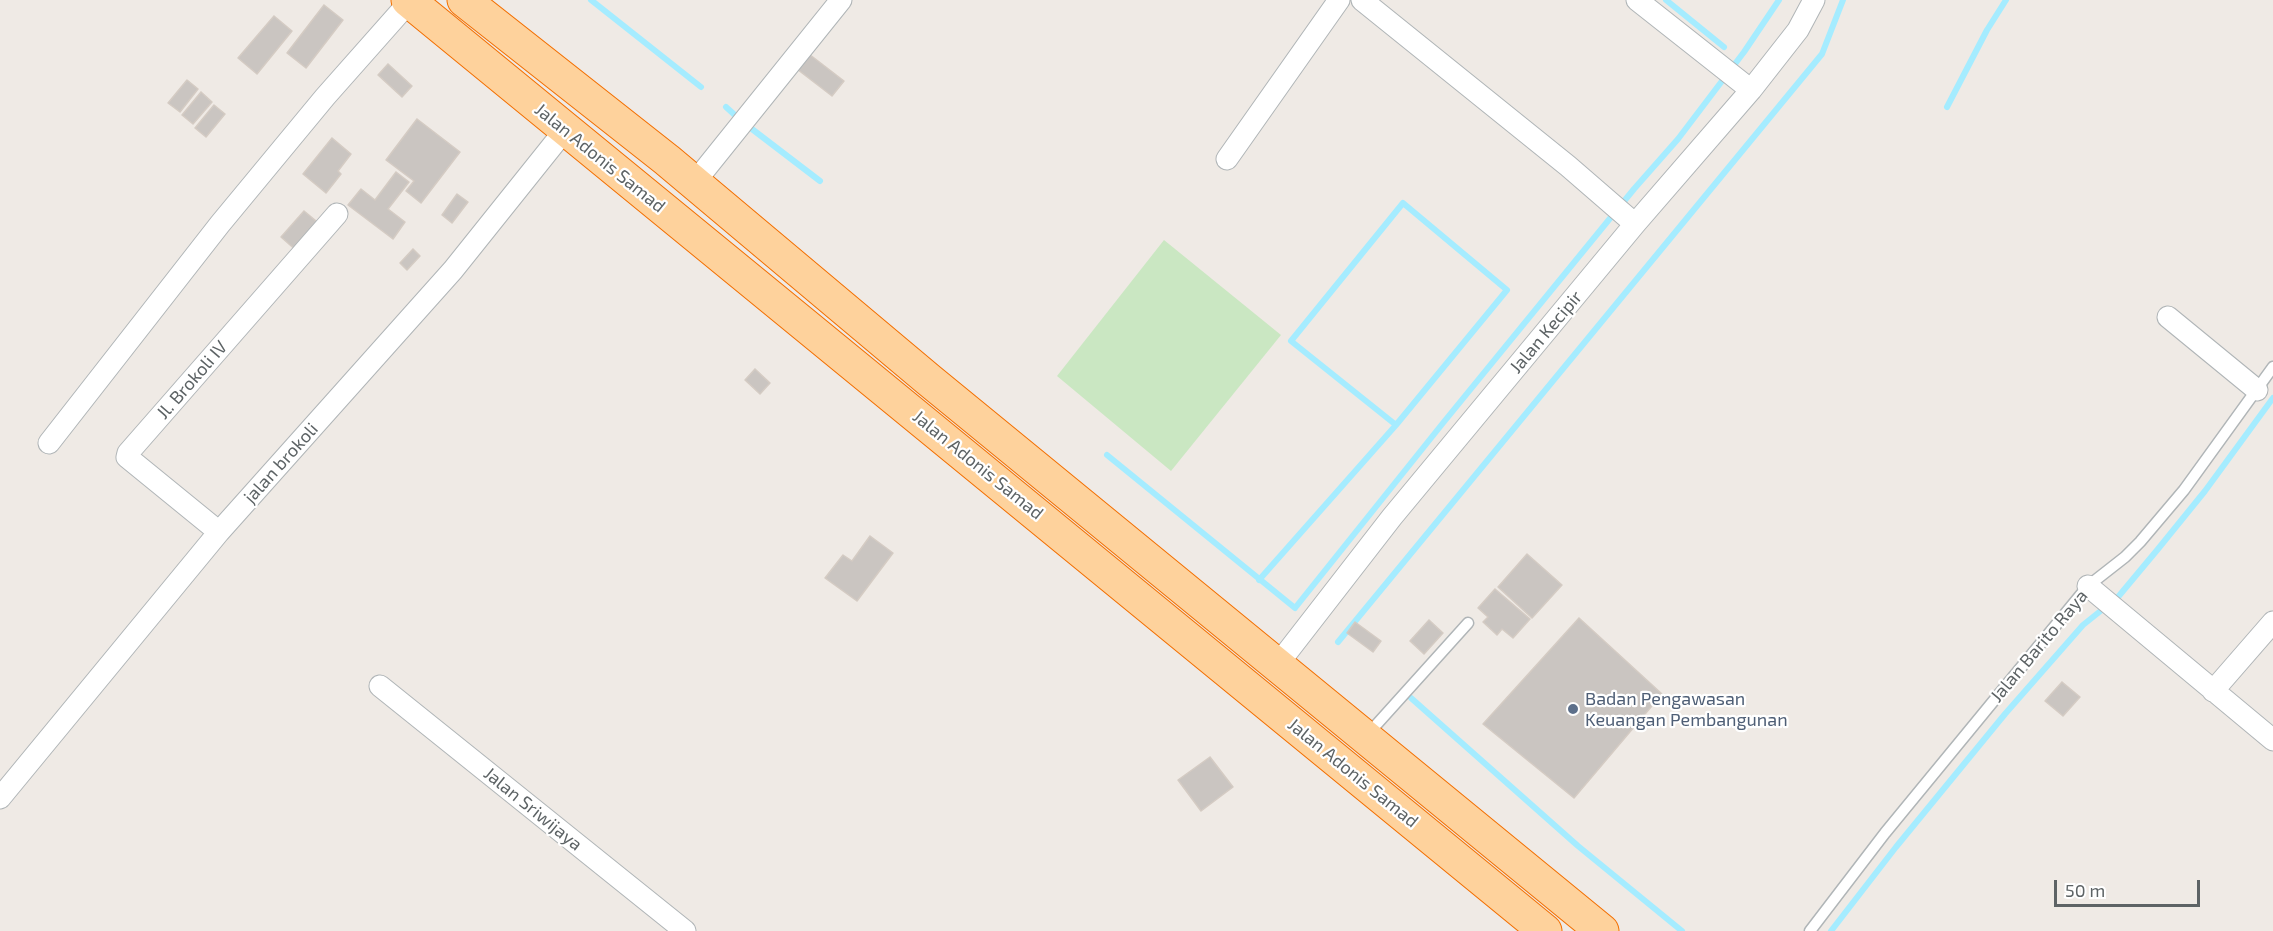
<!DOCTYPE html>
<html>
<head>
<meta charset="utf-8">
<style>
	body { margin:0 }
	#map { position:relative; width:2273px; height:931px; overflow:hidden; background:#efeae5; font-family:"Exo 2",sans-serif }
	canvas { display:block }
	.scale { position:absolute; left:2054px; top:880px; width:146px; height:27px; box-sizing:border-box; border:3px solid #5d6365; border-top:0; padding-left:8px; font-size:18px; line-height:21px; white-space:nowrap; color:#5d6365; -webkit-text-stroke:4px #fff; paint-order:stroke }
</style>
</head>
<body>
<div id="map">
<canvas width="2273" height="931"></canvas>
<div class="scale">50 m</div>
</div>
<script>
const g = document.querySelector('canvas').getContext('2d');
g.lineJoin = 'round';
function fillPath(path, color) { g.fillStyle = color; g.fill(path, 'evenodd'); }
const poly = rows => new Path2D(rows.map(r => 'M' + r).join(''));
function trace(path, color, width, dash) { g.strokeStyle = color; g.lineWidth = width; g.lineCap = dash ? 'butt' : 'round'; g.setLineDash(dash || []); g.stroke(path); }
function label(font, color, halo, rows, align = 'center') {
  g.font = font + ' "Exo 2",sans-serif'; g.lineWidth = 4.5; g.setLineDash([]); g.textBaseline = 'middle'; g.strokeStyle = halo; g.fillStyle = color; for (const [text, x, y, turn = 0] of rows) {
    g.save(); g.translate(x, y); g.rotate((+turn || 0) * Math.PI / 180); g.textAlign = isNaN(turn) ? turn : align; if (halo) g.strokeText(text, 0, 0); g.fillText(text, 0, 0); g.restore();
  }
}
fillPath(poly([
	[1164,240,1281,335,1171,471,1057,376]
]), '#cae7c2');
trace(poly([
	[591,0,701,87],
	[1666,0,1724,47],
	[726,107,737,117],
	[1947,107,1987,30,2006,0],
	[748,126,820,181],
	[1107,455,1295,608,1443,423,1634,189,1678,139,1744,52,1779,0],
	[1259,580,1396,425,1507,290,1403,203,1291,341,1396,425],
	[1338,642,1822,54,1843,0],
	[1411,698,1578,846,1682,931],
	[1831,931,1896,847,2005,714,2083,625,2118,597,2158,549,2205,491,2273,398]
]), '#a5ecff', 6);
const building = poly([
	[324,5,343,20,306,68,287,53,324,5],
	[274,16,292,31,257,74,238,58,274,16],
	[805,51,844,81,832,96,793,66,805,51],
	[388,64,412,86,402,97,378,75,388,64],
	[187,80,198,89,180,112,168,103,187,80],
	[201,92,212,102,193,124,182,115,201,92],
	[214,105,225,114,206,137,195,128,214,105],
	[417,119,460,152,421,203,406,191,414,181,386,160,417,119],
	[332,138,351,154,338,171,341,174,326,193,303,174,332,138],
	[396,172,409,182,388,209,405,222,393,239,348,205,361,189,375,200,396,172],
	[457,194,468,202,452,223,442,215,457,194],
	[304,211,321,225,298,252,281,237,304,211],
	[413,249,420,256,407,270,400,263,413,249],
	[755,369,770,383,760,394,745,380,755,369],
	[870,536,893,553,857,601,825,578,843,555,852,561,870,536],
	[1527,554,1562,585,1532,618,1498,587,1527,554],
	[1495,589,1530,619,1513,638,1502,629,1497,635,1483,622,1488,617,1478,608,1495,589],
	[1579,618,1662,694,1574,798,1483,724,1579,618],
	[1429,620,1443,633,1424,654,1410,641,1429,620],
	[1355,622,1381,641,1373,652,1347,633,1355,622],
	[2062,682,2080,697,2063,716,2045,701,2062,682],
	[1210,757,1233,787,1201,811,1178,780,1210,757]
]);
fillPath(building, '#cac5c1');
trace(building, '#d4cbc3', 1.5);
const service = poly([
	[1368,734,1468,623],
	[1810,931,1885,833,2088,586,2125,557,2140,542,2184,490,2273,367]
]);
const minor = poly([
	[1362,0,1568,166,1635,224],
	[1637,0,1751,90],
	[1227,159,1339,0],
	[694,183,841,0],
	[2168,317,2257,390],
	[49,443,220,224,325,97,410,1],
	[219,532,127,457,128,453,337,214],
	[2088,586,2273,740],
	[1278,664,1392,517,1635,224,1751,90,1798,30,1814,0],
	[380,686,685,931],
	[2213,691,2273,622],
	[0,798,219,532,453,270,565,130]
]);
const trunk = poly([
	[408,0,1545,931],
	[464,0,667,160,929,380,1602,931]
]);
trace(service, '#b0b5b7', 13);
trace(minor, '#b0b5b7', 23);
trace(trunk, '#f36f01', 35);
trace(service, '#fff', 10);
trace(minor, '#fff', 21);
trace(trunk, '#fed29c', 33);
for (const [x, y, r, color] of [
	[1573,709,6,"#5c6f8a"]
]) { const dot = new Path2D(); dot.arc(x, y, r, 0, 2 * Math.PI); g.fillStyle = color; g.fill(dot); trace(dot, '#fff', 2); }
label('18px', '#5d6365', '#fff', [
	["Jalan Adonis Samad",600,158,39],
	["Jalan Kecipir",1546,332,-50],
	["Jl. Brokoli IV",192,380,-49],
	["jalan brokoli",281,463,-48],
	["Jalan Adonis Samad",978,465,39],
	["Jalan Barito Raya",2039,646,-50],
	["Jalan Adonis Samad",1353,773,39],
	["Jalan Sriwijaya",533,809,39]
]);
label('18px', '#4e5e75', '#fff', [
	["Badan Pengawasan",1585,699],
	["Keuangan Pembangunan",1585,720]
], 'left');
</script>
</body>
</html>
